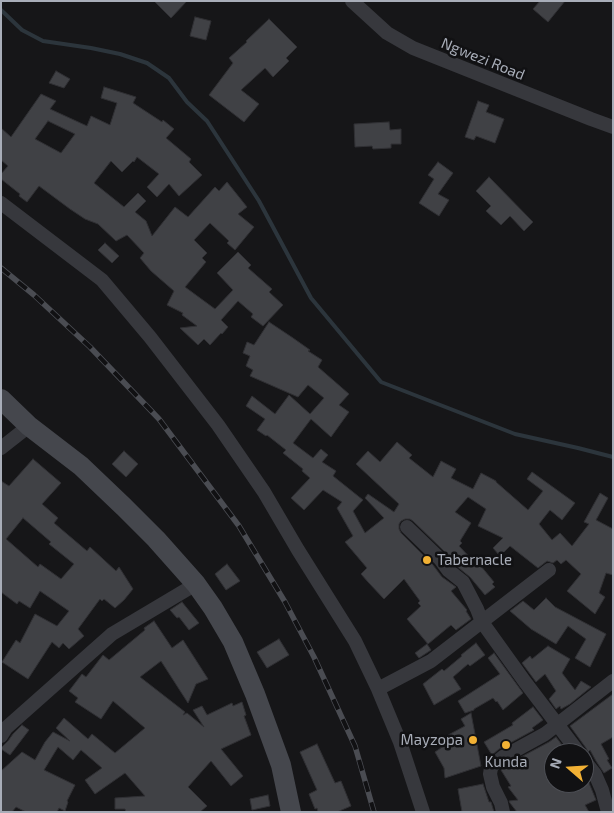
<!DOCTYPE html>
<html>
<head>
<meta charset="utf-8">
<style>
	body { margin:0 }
	#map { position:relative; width:614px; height:813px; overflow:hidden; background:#161618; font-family:"Exo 2",sans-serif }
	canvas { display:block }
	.frame { position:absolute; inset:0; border:2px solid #a8adb8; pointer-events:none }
	.north { position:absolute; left:544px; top:743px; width:50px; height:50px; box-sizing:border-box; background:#111113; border:1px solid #4d4f55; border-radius:50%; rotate:289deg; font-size:14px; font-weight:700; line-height:20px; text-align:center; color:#a8adb8 }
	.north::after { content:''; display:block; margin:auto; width:18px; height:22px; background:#f2b134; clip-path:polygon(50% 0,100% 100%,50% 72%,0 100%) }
</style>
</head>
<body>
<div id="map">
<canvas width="614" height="813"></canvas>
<div class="frame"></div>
<div class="north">N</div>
</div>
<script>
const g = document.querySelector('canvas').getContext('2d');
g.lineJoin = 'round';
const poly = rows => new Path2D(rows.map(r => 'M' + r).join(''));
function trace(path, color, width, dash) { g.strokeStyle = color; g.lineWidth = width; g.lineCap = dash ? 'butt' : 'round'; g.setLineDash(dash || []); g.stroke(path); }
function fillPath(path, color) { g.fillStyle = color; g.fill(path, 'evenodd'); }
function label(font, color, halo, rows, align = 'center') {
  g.font = font + ' "Exo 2",sans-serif'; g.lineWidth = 5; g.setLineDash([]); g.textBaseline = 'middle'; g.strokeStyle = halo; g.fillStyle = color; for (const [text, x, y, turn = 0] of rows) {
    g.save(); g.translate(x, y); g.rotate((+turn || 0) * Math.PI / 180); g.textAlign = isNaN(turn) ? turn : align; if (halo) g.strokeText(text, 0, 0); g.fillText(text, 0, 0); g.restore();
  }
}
trace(poly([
	[1,10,22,30,43,41,91,48,120,54,147,63,169,78,187,102,207,121,259,201,311,298,381,382,515,434,578,448,613,457]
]), '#2c353c', 4);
const building = poly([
	[154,1,187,1,171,18,154,1],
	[540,1,565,1,548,22,533,9,540,1],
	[195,17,211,21,206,40,190,36,195,17],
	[269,19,297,47,286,58,289,61,273,77,265,68,241,90,259,104,244,122,209,95,233,63,229,58,247,42,246,41,269,19],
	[56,71,70,79,64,88,49,83,56,71],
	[104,87,136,97,133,103,162,122,163,120,174,129,166,138,191,159,189,162,202,175,179,196,169,184,157,197,147,187,159,174,137,157,134,162,133,161,122,172,111,161,94,183,124,207,138,193,146,201,135,212,146,221,152,236,175,207,188,217,215,187,219,191,227,182,247,207,238,214,254,227,235,250,227,243,229,241,210,223,194,240,207,253,202,258,206,262,185,287,215,309,233,290,217,273,238,252,251,265,248,268,272,289,269,292,283,305,263,326,251,317,253,314,238,301,221,320,228,327,222,334,221,333,210,345,204,339,198,345,180,328,197,326,182,315,183,313,167,305,174,291,151,271,140,258,144,253,127,235,116,241,98,224,85,219,70,209,39,186,27,202,19,196,20,194,1,179,1,174,8,166,1,160,1,128,11,137,41,94,56,101,50,109,87,126,91,116,110,125,117,103,101,98,104,87],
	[48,121,75,134,61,153,35,139,48,121],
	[478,101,489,105,486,112,504,119,495,143,476,136,474,140,465,137,478,101],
	[389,122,390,130,401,129,401,144,391,144,391,148,373,149,372,146,355,147,354,124,389,122],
	[438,162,453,173,438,194,449,200,439,216,419,203,434,179,428,175,438,162],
	[489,177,533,222,524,231,510,216,501,225,486,211,491,206,476,191,489,177],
	[105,243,119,256,112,263,98,250,105,243],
	[269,322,293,338,310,350,308,351,322,360,318,367,349,394,339,405,349,412,331,437,311,419,293,443,313,458,321,449,328,455,322,462,336,471,333,476,363,500,353,511,365,533,384,518,365,498,368,494,394,512,399,504,356,464,368,451,380,462,397,442,412,455,409,458,433,477,441,461,456,469,451,478,473,489,481,473,496,481,496,482,528,510,543,491,527,479,532,472,575,503,562,520,550,510,539,524,552,540,560,533,572,546,589,524,584,522,600,493,608,498,596,520,613,529,613,575,606,573,599,593,605,597,595,614,567,591,581,574,566,560,561,564,557,560,553,563,547,561,538,568,510,546,500,556,493,548,503,538,478,526,486,509,468,497,455,512,471,523,460,541,462,543,459,546,478,566,480,565,494,582,492,584,495,587,485,595,470,577,454,564,446,553,413,521,410,519,405,519,401,521,399,524,399,529,401,533,433,565,442,577,456,587,451,591,467,610,466,611,471,619,456,630,451,625,428,644,407,619,421,606,418,603,420,601,404,579,384,599,368,582,361,574,367,568,345,542,353,536,337,508,342,502,323,490,304,510,291,498,310,478,302,471,303,469,283,453,286,450,267,435,266,436,257,430,265,419,246,406,252,396,275,414,289,395,310,414,324,398,308,385,298,397,250,376,253,370,246,366,250,356,243,353,247,342,254,345,269,322],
	[124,451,138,464,126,477,112,464,124,451],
	[33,459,61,483,42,504,58,518,54,523,87,551,90,547,116,571,119,567,133,589,124,600,115,608,104,599,102,601,100,599,78,629,84,636,69,649,63,643,59,648,52,642,28,679,2,662,16,640,20,643,35,614,57,626,69,611,40,591,30,608,19,601,17,604,1,592,1,481,9,486,33,459],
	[23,518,51,542,49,544,74,564,61,579,40,564,38,567,6,539,23,518],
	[227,564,240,581,226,590,215,574,227,564],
	[546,598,555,607,606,634,590,667,575,658,586,639,568,626,556,644,531,629,510,611,523,601,534,610,546,598],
	[182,602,199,623,189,630,179,617,177,618,170,610,182,602],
	[154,621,172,648,183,640,208,679,196,684,188,703,161,661,140,677,185,712,183,715,187,713,204,727,193,710,202,706,207,715,232,703,233,706,242,702,246,715,244,716,251,735,221,749,243,776,231,786,211,761,188,787,207,806,200,812,126,812,125,809,115,809,115,798,145,796,125,773,95,794,85,780,102,768,81,750,73,760,58,747,44,770,75,785,67,801,68,802,65,811,59,808,57,812,26,812,16,807,12,812,1,812,1,771,22,752,35,760,45,742,53,732,70,741,56,728,64,718,88,739,92,734,115,753,145,728,113,701,101,719,75,702,78,698,69,691,82,674,86,677,103,655,109,660,145,630,144,628,154,621],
	[279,639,289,655,267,668,257,652,279,639],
	[476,643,485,655,470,666,468,664,453,677,461,689,434,705,423,684,442,669,444,671,462,656,461,655,476,643],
	[427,644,431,650,419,658,415,653,427,644],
	[548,646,570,659,562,673,575,690,581,681,591,687,570,704,561,709,560,706,556,709,549,699,556,691,545,674,536,682,522,663,530,656,532,659,548,646],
	[494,653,523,693,503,710,497,701,496,702,493,698,474,709,474,710,465,713,458,701,500,674,488,658,494,653],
	[613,694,613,737,601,744,609,759,607,760,612,768,604,773,596,761,590,750,588,752,586,748,570,726,613,694],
	[533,707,543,720,532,728,534,730,499,749,492,755,484,742,513,725,512,723,533,707],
	[471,713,481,766,445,778,444,768,435,752,441,748,437,741,465,726,461,719,471,713],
	[22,725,29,730,10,755,1,749,1,748,8,741,13,734,22,725],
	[556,737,568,753,554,753,554,783,589,783,596,800,585,805,589,812,517,812,510,803,509,801,518,800,508,787,511,786,501,770,508,764,549,742,556,737],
	[317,744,335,783,341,781,351,806,337,812,318,812,317,808,315,809,309,794,317,790,300,752,317,744],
	[483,784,489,802,491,802,494,812,462,812,458,789,483,784],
	[268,795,270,806,252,810,250,799,268,795]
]);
fillPath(building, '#404145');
trace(building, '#303034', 1);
trace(poly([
	[352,1,387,33,413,48,591,119,613,127],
	[1,203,102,280,150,337,218,425,264,492,298,550,355,641,378,689,400,742,423,812],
	[1,448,29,426],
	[407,527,440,559,448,570,463,582,477,609,482,622,525,682,579,753],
	[378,689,431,661,549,570],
	[1,736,6,728,112,634,196,584],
	[584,760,595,774,602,790,608,812],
	[503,812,501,803,493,787,490,774,491,768,493,765,503,757,545,734,613,681]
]), '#37383d', 14);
trace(poly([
	[1,399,29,426,81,466,124,507,156,539,196,584,213,608,233,642,255,694,281,765,291,812]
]), '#45474d', 20);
const rail = poly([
	[1,268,34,295,90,347,159,419,239,526,285,602,314,657,355,746,374,812]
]);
trace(rail, '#4a4c52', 5.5);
trace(rail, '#111113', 4, [11]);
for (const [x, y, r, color] of [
	[427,560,5,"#f2b134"],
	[473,740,5,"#f2b134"],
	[506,745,5,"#f2b134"]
]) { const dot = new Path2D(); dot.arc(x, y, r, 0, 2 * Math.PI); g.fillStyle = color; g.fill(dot); trace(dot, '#111113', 2); }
label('15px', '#a8adb8', '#111113', [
	["Ngwezi Road",483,59,22]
]);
label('15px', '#a8adb8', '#111113', [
	["Tabernacle",437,560],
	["Mayzopa",463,740,"right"],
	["Kunda",506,762,"center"]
], 'left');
</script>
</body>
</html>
